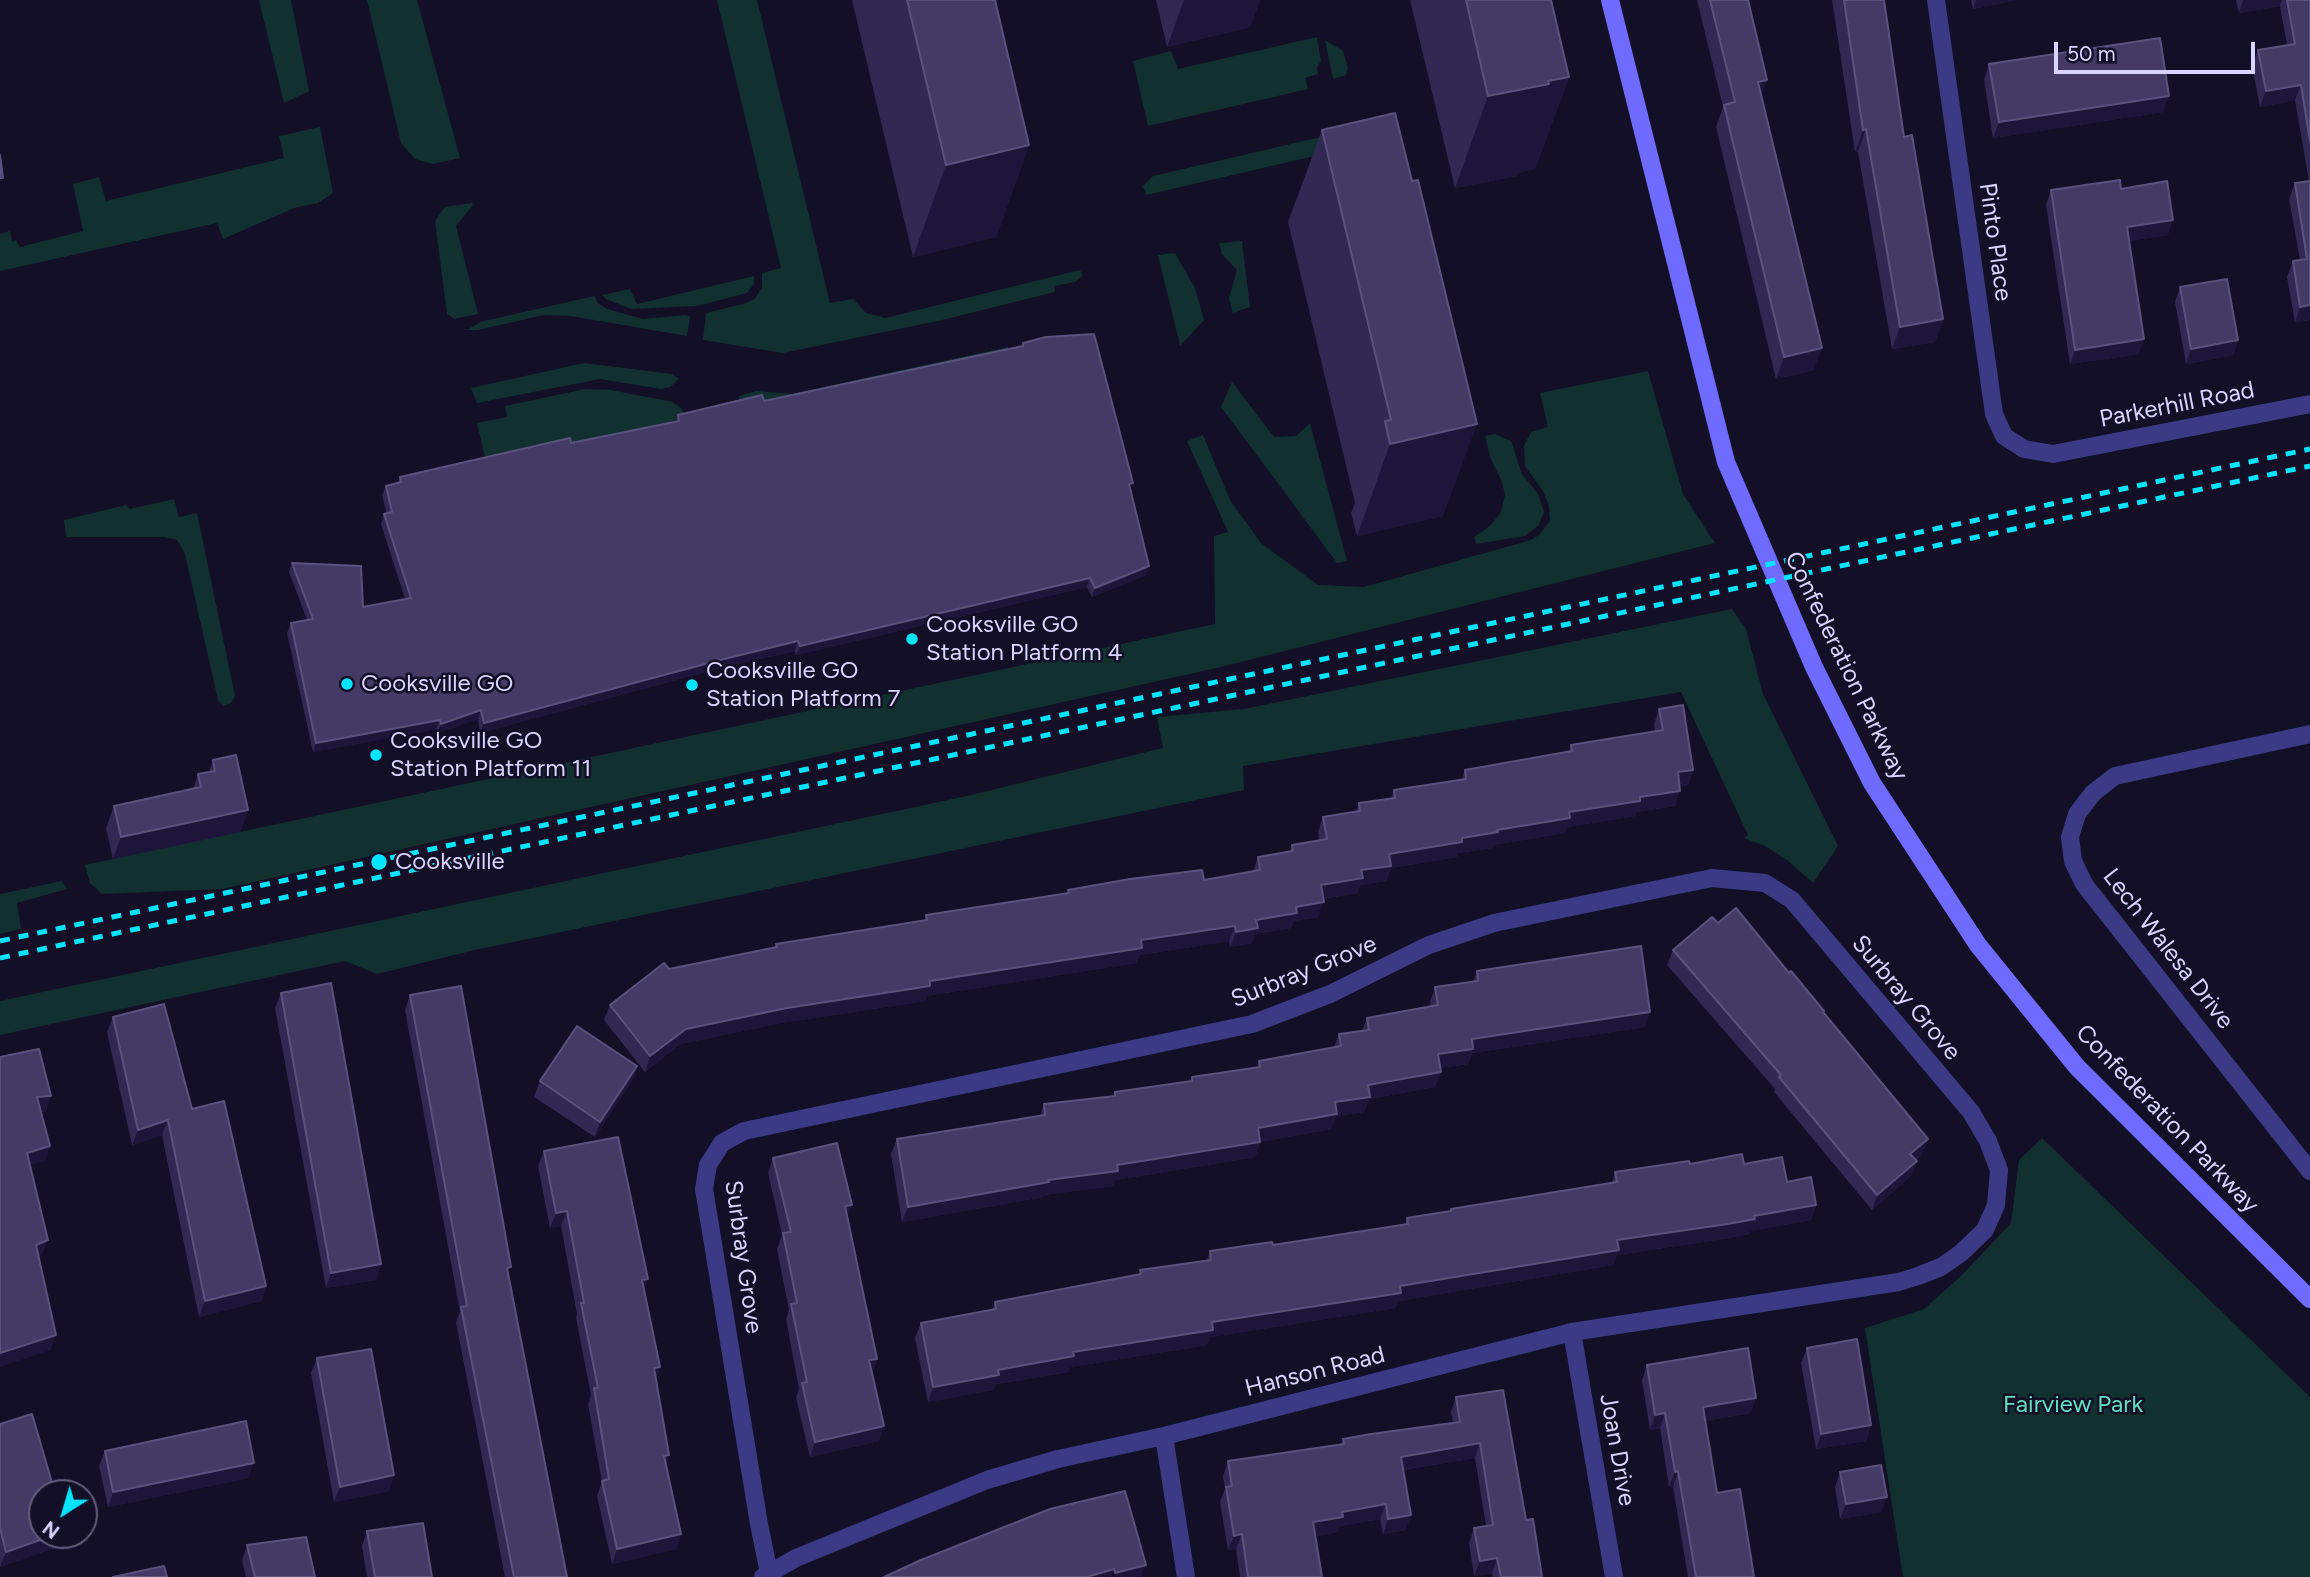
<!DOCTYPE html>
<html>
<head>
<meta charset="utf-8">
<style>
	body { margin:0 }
	#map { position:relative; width:2310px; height:1577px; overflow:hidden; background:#130f26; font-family:Figtree,sans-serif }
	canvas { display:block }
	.north { position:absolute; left:28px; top:1479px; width:70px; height:70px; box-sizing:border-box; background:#130f26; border:2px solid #625e7d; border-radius:50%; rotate:217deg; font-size:19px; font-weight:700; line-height:28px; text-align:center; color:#d9d4ff }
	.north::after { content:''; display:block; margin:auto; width:24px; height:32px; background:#00e5ff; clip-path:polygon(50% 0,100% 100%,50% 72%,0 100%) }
	.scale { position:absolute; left:2054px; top:42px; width:201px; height:32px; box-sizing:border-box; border:4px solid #d9d4ff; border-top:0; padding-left:9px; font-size:21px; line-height:24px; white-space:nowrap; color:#d9d4ff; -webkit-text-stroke:5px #130f26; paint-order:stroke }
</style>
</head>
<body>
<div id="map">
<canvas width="2310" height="1577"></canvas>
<div class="north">N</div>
<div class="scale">50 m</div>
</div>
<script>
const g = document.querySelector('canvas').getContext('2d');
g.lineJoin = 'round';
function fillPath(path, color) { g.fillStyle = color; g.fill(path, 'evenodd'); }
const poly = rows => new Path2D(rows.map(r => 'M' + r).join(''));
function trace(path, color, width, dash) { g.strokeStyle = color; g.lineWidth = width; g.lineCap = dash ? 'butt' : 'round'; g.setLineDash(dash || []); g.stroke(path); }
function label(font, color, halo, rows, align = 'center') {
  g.font = font + ' Figtree,sans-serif'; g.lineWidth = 5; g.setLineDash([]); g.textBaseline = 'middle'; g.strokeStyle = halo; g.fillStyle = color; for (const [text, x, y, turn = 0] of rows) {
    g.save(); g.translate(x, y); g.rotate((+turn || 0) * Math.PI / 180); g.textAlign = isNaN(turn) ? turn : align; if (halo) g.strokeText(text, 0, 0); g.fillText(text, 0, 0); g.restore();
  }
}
fillPath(poly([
	[259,0,291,0,309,91,284,103],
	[367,0,417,0,460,158,433,164,415,159,401,143],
	[717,0,757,0,830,303,853,299,866,313,885,318,1080,270,1083,276,1075,282,1054,286,1055,292,942,320,783,353,703,340,706,313,743,304,755,299,762,287,762,273,781,268],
	[1317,37,1321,61,1317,67,1318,74,1305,78,1308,89,1148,126,1133,61,1171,51,1178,69],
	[1325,40,1343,51,1348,68,1346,75,1333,79],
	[320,127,333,193,318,203,294,208,223,239,217,223,0,271,0,234,10,231,12,241,16,240,20,247,83,231,73,184,99,177,106,201,284,158,279,136],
	[1347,131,1345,149,1146,195,1143,186,1153,176],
	[472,203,473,205,456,226,478,314,454,319,447,314,435,221,445,207],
	[1242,241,1250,307,1233,313,1229,298,1237,270,1222,254,1219,243],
	[1175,253,1195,288,1204,320,1180,346,1158,255],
	[754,276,754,284,747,293,697,306,631,309,606,299,602,295,630,289,637,304],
	[594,296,598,303,607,309,643,319,686,315,690,317,687,336,571,316,544,315,478,330,467,330,480,322],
	[1008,347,1010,357,739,409,739,396,756,391,792,394],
	[584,363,672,374,679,379,670,387,661,389,600,379,477,403,471,388],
	[1648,371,1683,494,1715,543,1221,667,222,889,102,894,90,883,85,865,1215,624,1214,536,1228,532,1187,441,1203,435,1230,500,1261,543,1318,585,1364,587,1531,540,1539,535,1550,521,1549,506,1543,491,1525,466,1524,446,1531,432,1548,427,1540,393],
	[1232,382,1274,437,1296,436,1310,423,1347,561,1337,563,1221,407],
	[585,389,611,390,673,402,682,409,685,418,663,424,665,433,487,466,477,423,507,417,505,406],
	[1495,434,1511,441,1522,474,1538,494,1544,512,1539,525,1525,536,1476,544,1474,537,1490,526,1501,512,1505,495,1502,482,1490,457,1485,436],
	[174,499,179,517,197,513,235,696,231,703,223,706,218,700,185,554,177,540,164,537,66,537,64,520,126,505,130,509],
	[1732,609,1746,629,1763,694,1838,846,1813,883,1787,860,1765,846,1744,838,1748,835,1681,692,1243,766,1244,790,475,950,377,974,345,961,0,1035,0,1001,967,796,1163,748,1157,717,1244,709],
	[62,881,67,889,17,903,21,929,0,934,0,894],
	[2042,1138,2310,1397,2310,1577,1903,1577,1865,1328,1924,1309,1961,1276,2011,1223,2019,1160]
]), '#12302f');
trace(poly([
	[1936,0,1994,414,2004,436,2024,449,2053,454,2310,404],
	[2310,734,2115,776,2093,793,2077,814,2070,837,2073,861,2084,884,2310,1171],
	[1572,1332,1614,1577],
	[1164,1436,1186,1577],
	[763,1577,796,1558,987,1480,1058,1459,1164,1436,1572,1332,1899,1282,1918,1276,1941,1267,1961,1253,1985,1230,1996,1205,1999,1170,1988,1141,1971,1112,1792,900,1765,883,1712,878,1494,923,1429,945,1330,994,1252,1024,744,1131,722,1143,708,1165,704,1189,759,1524,769,1573]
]), '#3d3a85', 18);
trace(poly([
	[1610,0,1726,462,1814,667,1872,783,1978,945,2077,1067,2310,1299]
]), '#6f6bff', 18);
trace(poly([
	[0,941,2310,449],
	[0,958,2310,466]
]), '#00e5ff', 5, [10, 9]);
fillPath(poly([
	[852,0,995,0,1029,145,996,237,913,257],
	[1156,0,1260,0,1250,27,1167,47],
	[1410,0,1551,0,1569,77,1535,169,1517,173,1516,176,1455,188],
	[1697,0,1748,0,1762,96,1814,370,1776,379,1716,127,1723,107],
	[1832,0,1884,0,1904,137,1943,319,1935,342,1892,349,1858,152,1855,152],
	[1971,0,2017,0,1973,9],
	[2236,0,2310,0,2310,320,2295,322,2287,277,2293,261,2300,260,2289,199,2295,183,2309,181,2295,100,2260,107,2252,65,2258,50,2287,45,2280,6,2239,13],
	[1989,64,2163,112,1993,138,1984,80],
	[1322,130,1412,181,1443,516,1357,536,1351,513,1355,503,1288,222],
	[2121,189,2168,235,2129,241,2139,354,2070,364,2046,205,2051,190],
	[2180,287,2238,340,2233,355,2186,364,2175,302],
	[1023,343,1131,489,1146,575,1092,597,1087,587,796,655,795,651,720,668,480,733,478,719,437,733,436,729,313,752,287,633,291,623,307,620,289,572,292,563,363,607,405,599,381,524,384,514,387,514,382,495,386,486,398,483,400,477,675,422,678,415,764,401,1021,346],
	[1659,709,1693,770,1688,785,1680,786,1675,806,1636,812,1635,816,1567,827,1564,833,1493,845,1492,848,1458,853,1457,857,1391,868,1386,881,1360,885,1357,893,1323,899,1318,917,1294,921,1291,928,1255,934,1252,943,1230,947,1229,941,1140,955,1136,963,926,996,925,1001,781,1023,680,1044,645,1072,604,1020,610,1005,669,969,775,947,776,944,925,920,926,915,1067,893,1068,890,1204,880,1253,871,1258,857,1289,852,1292,845,1319,841,1318,832,1323,817,1356,812,1359,803,1391,798,1394,790,1462,779,1465,770,1569,751,1571,745,1655,732,1654,724],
	[213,760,248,810,240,832,113,859,106,828,114,806,193,789,198,774,209,772],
	[1718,923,1789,973,1824,1013,1922,1154,1916,1160,1917,1161,1911,1176,1872,1210,1774,1092,1775,1089,1667,965,1673,950],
	[1477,971,1645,1027,1472,1053,1468,1064,1440,1068,1435,1087,1369,1099,1364,1112,1336,1116,1331,1129,1260,1142,1255,1157,1115,1180,1113,1186,1044,1195,1043,1197,902,1222,891,1154,897,1139,1040,1116,1044,1104,1113,1096,1115,1092,1190,1081,1192,1077,1257,1068,1259,1061,1334,1047,1339,1034,1362,1031,1367,1018,1431,1007,1430,1002,1435,987,1473,982],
	[281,993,381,1264,376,1280,326,1288,275,1008],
	[410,995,508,1276,567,1577,505,1577,456,1322,460,1312,405,1010],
	[113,1017,192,1109,266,1286,261,1301,199,1317,162,1135,132,1145,107,1032],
	[637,1066,632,1081,595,1137,534,1097,540,1081],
	[544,1151,644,1289,660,1367,656,1378,669,1455,666,1464,681,1534,676,1549,612,1564,597,1496,602,1482,588,1404,591,1395,576,1318,577,1314,561,1226,550,1228,538,1166],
	[773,1158,852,1205,847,1216,877,1359,872,1373,879,1441,810,1457,796,1398,799,1389,786,1319,789,1310,777,1249,782,1235,768,1173],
	[1690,1164,1744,1164,1787,1182,1816,1205,1811,1220,1750,1231,1749,1234,1723,1239,1617,1255,1613,1265,1398,1301,1395,1308,1210,1337,1207,1345,1070,1367,1068,1372,996,1384,993,1390,928,1402,915,1338,921,1323,992,1310,995,1302,1139,1274,1140,1270,1207,1260,1210,1251,1273,1245,1405,1225,1407,1218,1450,1212,1451,1209,1612,1183,1615,1172],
	[1807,1348,1871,1425,1866,1441,1816,1449,1801,1363],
	[317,1358,394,1475,389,1491,334,1502,311,1373],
	[1647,1365,1751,1413,1705,1421,1717,1493,1754,1577,1688,1577,1673,1487,1669,1487,1660,1428,1650,1430,1642,1380],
	[1456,1397,1526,1520,1542,1577,1493,1577,1492,1573,1474,1576,1469,1543,1474,1528,1486,1526,1475,1458,1403,1470,1406,1530,1383,1534,1380,1519,1340,1526,1338,1532,1315,1536,1322,1577,1240,1577,1236,1549,1228,1550,1220,1502,1225,1489,1223,1476,1228,1461,1341,1444,1343,1439,1453,1423,1451,1412],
	[0,1424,42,1535,64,1535,60,1546,0,1567],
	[105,1451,248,1478,108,1507,99,1466],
	[1840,1472,1881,1512,1840,1519,1835,1487],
	[367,1531,432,1577,367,1577,362,1546],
	[247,1545,315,1577,246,1577,242,1561]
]), '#312854');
fillPath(poly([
	[1184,0,1260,0,1250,27,1167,47],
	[1976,0,2017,0,1973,9],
	[2243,0,2282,0,2280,6,2239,13],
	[1569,77,1535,169,1517,173,1516,176,1455,188,1488,96],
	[1767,80,1759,102,1758,82],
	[2301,85,2295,100,2260,107,2266,91],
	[2169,96,2163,112,1993,138,1999,122],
	[1866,129,1858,152,1855,152,1863,130],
	[1029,145,996,237,913,257,946,165],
	[2173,220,2168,235,2122,242,2127,227],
	[2310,305,2310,320,2295,322,2300,307],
	[1943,319,1935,342,1892,349,1900,327],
	[2144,339,2139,354,2070,364,2075,350],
	[2238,340,2233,355,2186,364,2191,349],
	[1822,348,1814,370,1776,379,1784,357],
	[1477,424,1443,516,1357,536,1390,444],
	[1149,566,1146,575,1092,597,1095,588],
	[1090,578,1087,587,796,655,800,646],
	[798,641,795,651,720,668,480,733,484,723,724,659],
	[481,710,478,719,437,733,441,724],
	[440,720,436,729,313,752,316,743],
	[1693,770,1688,785,1672,787,1678,772],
	[1680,791,1675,806,1636,812,1635,816,1567,827,1564,833,1493,845,1492,848,1458,853,1457,857,1391,868,1386,881,1360,885,1357,893,1315,900,1321,885,1361,870,1389,854,1569,812,1640,797],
	[248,810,240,832,113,859,121,837],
	[1324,902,1318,917,1294,921,1291,928,1255,934,1252,943,1230,947,1236,932,1256,920,1296,907],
	[1235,926,1229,941,1140,955,1136,963,926,996,925,1001,781,1023,680,1044,645,1072,650,1056,686,1029,787,1008,930,981,1141,940],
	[1650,1012,1645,1027,1472,1053,1468,1064,1432,1069,1438,1054,1472,1039],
	[637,1066,632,1081,595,1137,600,1122],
	[1441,1072,1435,1087,1369,1099,1364,1112,1336,1116,1331,1129,1260,1142,1255,1157,1115,1180,1113,1186,1044,1195,1043,1197,902,1222,908,1207,1117,1165,1258,1128,1335,1102,1368,1085],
	[51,1096,46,1112,32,1112,37,1097],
	[168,1120,162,1135,132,1145,138,1130],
	[1928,1139,1922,1154,1905,1169,1910,1154],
	[50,1146,45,1161,21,1168,27,1153],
	[1917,1161,1911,1176,1872,1210,1877,1195],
	[852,1205,846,1220,845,1206],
	[1816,1205,1811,1220,1750,1231,1749,1234,1723,1239,1617,1255,1613,1265,1398,1301,1395,1308,1210,1337,1207,1345,1070,1367,1068,1372,996,1384,993,1390,928,1402,933,1387,998,1370,1073,1352,1212,1322,1400,1286,1617,1240],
	[567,1211,561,1226,550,1228,556,1213],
	[48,1240,42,1255,30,1260,36,1245],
	[381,1264,376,1280,326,1288,331,1273],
	[648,1279,642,1294,642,1280],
	[266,1286,261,1301,199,1317,205,1301],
	[56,1335,51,1350,0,1367,0,1353],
	[877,1359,872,1374,869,1360],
	[660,1367,654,1382,654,1368],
	[1756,1398,1751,1413,1698,1422,1703,1407],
	[1665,1413,1660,1428,1650,1430,1655,1415],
	[1871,1425,1866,1441,1816,1449,1821,1434],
	[884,1426,879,1441,810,1457,815,1442],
	[1480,1443,1475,1458,1395,1471,1401,1457],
	[669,1455,663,1470,664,1456],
	[254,1463,248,1478,108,1507,113,1492],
	[1678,1471,1673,1487,1669,1487,1675,1472],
	[394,1475,389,1491,334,1502,340,1487],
	[1887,1497,1881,1512,1840,1519,1846,1504],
	[1386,1504,1380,1519,1340,1526,1338,1532,1308,1537,1313,1522,1342,1512],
	[1411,1515,1406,1530,1383,1534,1388,1519],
	[681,1534,676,1549,612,1564,617,1549],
	[1242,1534,1236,1549,1228,1550,1234,1536],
	[54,1535,64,1535,60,1546,0,1567,6,1552],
	[1497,1558,1492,1573,1474,1576,1480,1561],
	[1146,1565,1141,1577,1114,1577,1115,1573],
	[1114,1569,1111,1577,1087,1577]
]), '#1d163a');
const building = poly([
	[907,0,995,0,1029,145,946,165,907,0],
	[1466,0,1551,0,1569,77,1548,81,1549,84,1488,96,1466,0],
	[1710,0,1748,0,1767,80,1758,82,1822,348,1784,357,1724,105,1735,102,1710,0],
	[1844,0,1884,0,1904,137,1912,135,1943,319,1900,327,1866,129,1863,130,1844,0],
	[2287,0,2310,0,2310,141,2301,85,2266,91,2258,50,2295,44,2287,0],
	[2160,38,2169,96,1999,122,1989,64,2160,38],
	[1395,113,1412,181,1418,180,1477,424,1390,444,1385,421,1391,420,1322,130,1395,113],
	[0,155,3,178,0,178,0,155],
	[2120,180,2121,189,2167,181,2173,220,2127,227,2144,339,2075,350,2051,190,2120,180],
	[2310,181,2310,305,2300,307,2293,261,2307,259,2295,183,2310,181],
	[2227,279,2238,340,2191,349,2180,287,2227,279],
	[1094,334,1133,483,1129,484,1149,566,1095,588,1090,578,800,646,798,641,724,659,484,723,481,710,441,724,440,720,316,743,291,623,313,619,292,563,361,566,363,607,411,598,384,514,392,512,386,486,401,482,400,477,570,438,571,443,679,421,678,415,762,395,764,401,1023,346,1023,343,1046,337,1094,334],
	[1683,705,1693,770,1678,772,1680,791,1640,797,1640,801,1569,812,1570,818,1497,830,1498,832,1462,838,1462,842,1389,854,1391,866,1361,870,1363,878,1321,885,1324,902,1296,907,1297,913,1256,920,1258,928,1236,932,1235,926,1141,940,1142,948,930,981,930,986,787,1008,686,1029,650,1056,610,1005,664,963,669,969,777,947,776,944,927,920,926,915,1069,893,1068,890,1130,879,1202,870,1204,880,1260,870,1258,857,1293,851,1292,845,1327,839,1323,817,1360,811,1359,803,1395,798,1394,790,1466,779,1465,770,1572,751,1571,745,1663,730,1659,709,1683,705],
	[236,755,248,810,121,837,114,806,201,787,198,774,215,771,213,760,236,755],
	[1736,908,1789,973,1791,971,1824,1011,1823,1012,1928,1139,1910,1154,1917,1161,1877,1195,1779,1077,1781,1075,1673,950,1712,917,1718,923,1736,908],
	[1641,946,1650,1012,1472,1039,1473,1049,1438,1054,1441,1072,1368,1085,1370,1097,1335,1102,1337,1114,1258,1128,1260,1142,1117,1165,1118,1171,1048,1180,1049,1182,908,1207,897,1139,1045,1115,1044,1104,1115,1096,1115,1092,1192,1081,1192,1077,1260,1067,1259,1061,1341,1046,1339,1034,1369,1030,1367,1018,1438,1005,1435,987,1478,981,1477,971,1641,946],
	[331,983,381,1264,331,1273,281,993,331,983],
	[461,986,511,1267,507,1268,567,1577,514,1577,461,1307,467,1306,410,995,461,986],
	[164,1004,192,1109,224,1101,266,1286,205,1301,168,1120,138,1130,113,1017,164,1004],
	[577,1026,637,1066,600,1122,540,1081,577,1026],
	[39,1049,51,1096,37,1097,50,1146,27,1153,48,1240,36,1245,56,1335,0,1353,0,1057,39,1049],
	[618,1137,648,1279,642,1280,660,1367,654,1368,669,1455,664,1456,681,1534,617,1549,602,1481,609,1479,594,1388,598,1388,581,1303,584,1303,567,1211,556,1213,544,1151,618,1137],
	[837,1143,852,1205,845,1206,877,1359,869,1360,884,1426,815,1442,802,1383,807,1382,791,1304,797,1303,783,1233,791,1232,773,1158,837,1143],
	[1742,1154,1744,1164,1782,1157,1787,1182,1811,1177,1816,1205,1754,1216,1755,1219,1728,1224,1617,1240,1619,1250,1400,1286,1401,1293,1212,1322,1213,1330,1073,1352,1074,1356,998,1370,999,1375,933,1387,921,1323,996,1309,995,1302,1141,1274,1140,1270,1211,1260,1210,1251,1272,1242,1273,1245,1408,1224,1407,1218,1451,1211,1451,1209,1617,1182,1615,1172,1689,1161,1690,1164,1742,1154],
	[1857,1339,1871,1425,1821,1434,1807,1348,1857,1339],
	[1748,1348,1756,1398,1703,1407,1717,1493,1740,1489,1754,1577,1696,1577,1678,1471,1675,1472,1665,1413,1655,1415,1647,1365,1748,1348],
	[371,1349,394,1475,340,1487,317,1358,371,1349],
	[1503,1390,1526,1520,1533,1519,1542,1577,1501,1577,1497,1558,1480,1561,1474,1528,1493,1525,1480,1443,1401,1457,1411,1515,1388,1519,1386,1504,1342,1512,1343,1517,1313,1522,1322,1577,1248,1577,1242,1534,1234,1536,1226,1487,1232,1486,1228,1461,1344,1444,1343,1439,1371,1434,1460,1422,1456,1397,1503,1390],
	[32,1414,55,1493,42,1493,42,1535,54,1535,6,1552,0,1528,0,1424,32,1414],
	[246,1421,254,1463,113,1492,105,1451,246,1421],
	[1881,1465,1887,1497,1846,1504,1840,1472,1881,1465],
	[1125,1491,1146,1565,1115,1573,1114,1569,1087,1577,884,1577,921,1560,1050,1509,1125,1491],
	[423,1523,432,1577,375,1577,367,1531,423,1523],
	[306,1537,315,1577,255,1577,247,1545,306,1537],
	[164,1566,167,1577,113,1577,164,1566]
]);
fillPath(building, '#433a66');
trace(building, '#5a527e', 2);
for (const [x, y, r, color] of [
	[912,639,7,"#00e5ff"],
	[347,684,7,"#00e5ff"],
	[692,685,7,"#00e5ff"],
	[376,755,7,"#00e5ff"],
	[379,862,9,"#00e5ff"]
]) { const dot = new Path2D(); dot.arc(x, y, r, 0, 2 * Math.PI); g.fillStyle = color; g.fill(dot); trace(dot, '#130f26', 2.5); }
label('24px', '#d9d4ff', '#130f26', [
	["Pinto Place",1995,242,82],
	["Parkerhill Road",2177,405,-11],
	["Confederation Parkway",1846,666,64],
	["Lech Walesa Drive",2168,949,52],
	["Surbray Grove",1304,972,-22],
	["Surbray Grove",1906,998,50],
	["Confederation Parkway",2167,1119,46],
	["Surbray Grove",743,1257,82],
	["Hanson Road",1315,1372,-14],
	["Joan Drive",1617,1450,80]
]);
label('24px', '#d9d4ff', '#130f26', [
	["Cooksville GO",926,625],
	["Station Platform 4",926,653],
	["Cooksville GO",706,671],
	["Station Platform 7",706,699],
	["Cooksville GO",361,684],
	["Cooksville GO",390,741],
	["Station Platform 11",390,769],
	["Cooksville",395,862]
], 'left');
label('24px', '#5fe0c0', '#130f26', [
	["Fairview Park",2073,1405]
]);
</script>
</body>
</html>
